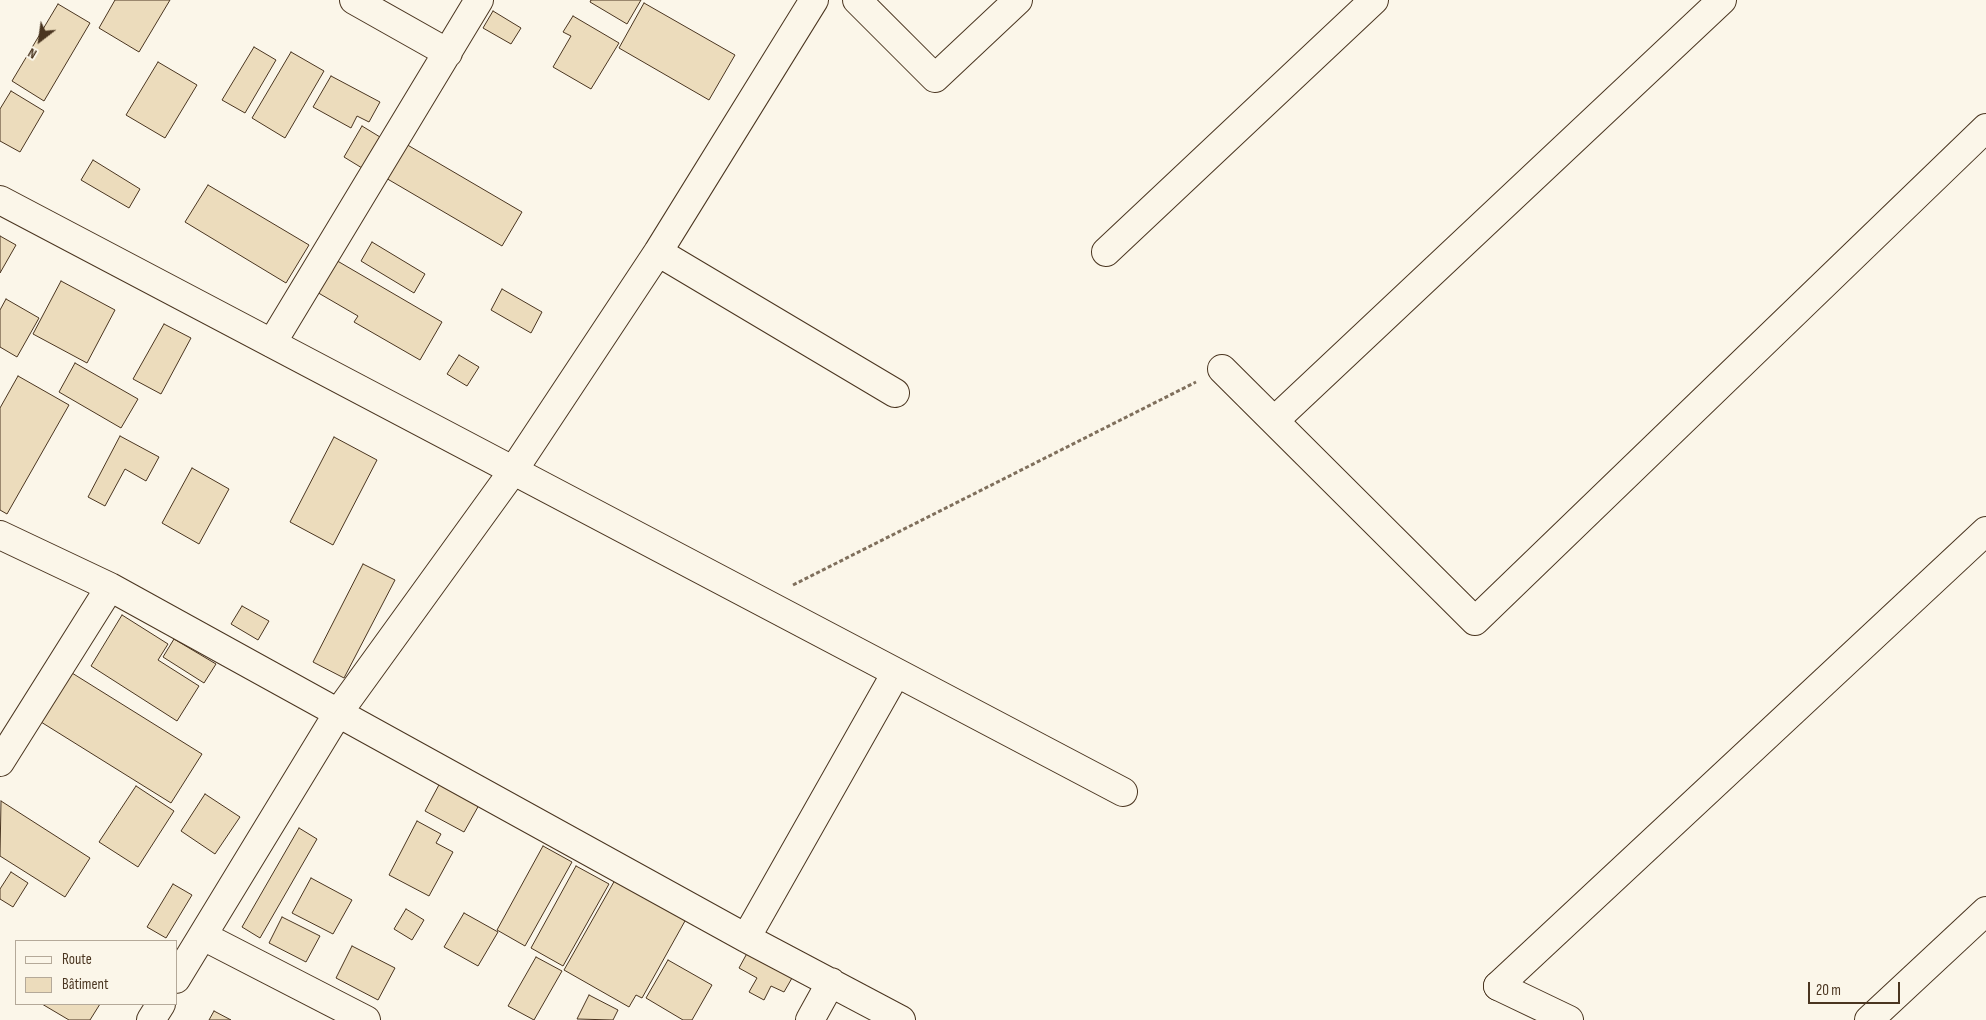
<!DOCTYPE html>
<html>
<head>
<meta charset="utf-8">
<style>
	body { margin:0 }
	#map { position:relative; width:1986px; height:1020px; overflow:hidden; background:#fbf6e9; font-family:"Sofia Sans Condensed",sans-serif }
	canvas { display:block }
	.legend { position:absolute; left:15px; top:940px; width:162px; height:65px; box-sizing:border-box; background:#fbf6e9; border:1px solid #b4a999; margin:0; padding:6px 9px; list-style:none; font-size:15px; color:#4a3520 }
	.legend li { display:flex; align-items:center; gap:10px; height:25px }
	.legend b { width:25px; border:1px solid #b4a999 }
	.north { position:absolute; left:15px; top:15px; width:50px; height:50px; -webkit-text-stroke:4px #fbf6e9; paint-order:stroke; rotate:210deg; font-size:14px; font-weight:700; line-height:20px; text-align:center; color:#4a3520 }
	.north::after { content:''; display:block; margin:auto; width:18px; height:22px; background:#4a3520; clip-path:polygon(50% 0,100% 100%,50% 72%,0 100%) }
	.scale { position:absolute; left:1808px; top:982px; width:92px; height:22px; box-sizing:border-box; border:2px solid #4a3520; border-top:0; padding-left:6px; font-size:15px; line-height:18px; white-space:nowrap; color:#4a3520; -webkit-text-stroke:4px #fbf6e9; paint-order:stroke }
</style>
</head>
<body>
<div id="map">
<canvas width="1986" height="1020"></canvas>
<ul class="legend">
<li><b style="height:6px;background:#fbf6e9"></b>Route</li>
<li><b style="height:14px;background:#ecdcbc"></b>Bâtiment</li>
</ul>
<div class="north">N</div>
<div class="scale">20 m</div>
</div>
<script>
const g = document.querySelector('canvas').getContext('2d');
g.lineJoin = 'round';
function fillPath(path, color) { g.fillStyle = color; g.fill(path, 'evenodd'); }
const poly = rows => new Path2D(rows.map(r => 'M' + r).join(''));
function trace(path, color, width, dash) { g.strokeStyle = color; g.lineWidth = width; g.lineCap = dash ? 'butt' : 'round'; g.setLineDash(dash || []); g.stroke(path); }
const building = poly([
	[115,0,170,0,139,52,99,28,115,0],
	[591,0,641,0,627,24,590,2,591,0],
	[644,3,735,55,709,100,619,48,644,3],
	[58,4,90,23,44,101,12,81,58,4],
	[493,11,521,28,511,44,483,28,493,11],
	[573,16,619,43,591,89,553,67,571,36,563,32,573,16],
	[254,47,276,60,245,113,222,100,254,47],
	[291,52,324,71,285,138,252,118,291,52],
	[158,62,197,85,165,138,126,115,158,62],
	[331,76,380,102,369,122,357,116,351,128,313,107,331,76],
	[11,91,44,111,20,152,0,141,0,109,11,91],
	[362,126,380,137,362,168,344,157,362,126],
	[399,140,522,212,502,246,379,174,399,140],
	[93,160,140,189,129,208,81,180,93,160],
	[208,185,309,245,286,283,185,222,208,185],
	[0,236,16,245,0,273,0,236],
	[372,242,425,274,414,293,361,261,372,242],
	[334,259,442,322,420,360,354,322,358,316,315,291,334,259],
	[61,281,115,310,87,363,33,334,61,281],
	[502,289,542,312,531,333,491,310,502,289],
	[6,299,39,318,17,357,0,347,0,310,6,299],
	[164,324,191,338,161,394,133,379,164,324],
	[459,355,479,367,467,386,447,374,459,355],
	[75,363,138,399,121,428,59,392,75,363],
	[18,376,69,405,7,514,0,510,0,408,18,376],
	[120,436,159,457,146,481,125,469,105,506,88,497,120,436],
	[334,437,377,460,333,545,290,522,334,437],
	[192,468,229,489,199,544,162,523,192,468],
	[363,564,395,580,344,678,313,662,363,564],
	[242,606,269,621,258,640,231,624,242,606],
	[122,615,168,644,158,660,199,686,177,721,91,666,122,615],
	[174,639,216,664,204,683,163,657,174,639],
	[72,673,202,754,171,803,41,722,72,673],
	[440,783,479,805,464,832,425,811,440,783],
	[136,786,174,811,138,867,99,842,136,786],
	[205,794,240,817,215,854,181,831,205,794],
	[1,801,90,858,65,897,0,856,1,801],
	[417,821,441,834,436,843,453,852,429,896,389,875,417,821],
	[299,828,317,839,260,938,242,927,299,828],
	[543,846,572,862,525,946,497,930,543,846],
	[576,866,609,884,563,966,531,948,576,866],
	[11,872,28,883,13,907,0,899,0,889,11,872],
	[311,878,352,900,333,934,292,913,311,878],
	[615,880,690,912,642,998,636,995,629,1007,564,970,615,880],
	[173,884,192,895,166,938,147,927,173,884],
	[406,909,424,920,412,940,394,929,406,909],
	[464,913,498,932,478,966,444,947,464,913],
	[282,917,320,936,306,962,269,943,282,917],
	[352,946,395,968,378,1000,336,978,352,946],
	[751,946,796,971,784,992,771,986,764,1000,749,992,757,978,739,968,751,946],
	[536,957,562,971,534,1020,508,1006,536,957],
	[668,960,712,985,692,1020,683,1020,646,998,668,960],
	[589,995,618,1010,613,1020,577,1019,589,995],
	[42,1004,100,1004,90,1020,69,1020,42,1004],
	[214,1011,231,1020,209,1020,214,1011]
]);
fillPath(building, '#ecdcbc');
trace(building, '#4a3520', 1);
const street = poly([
	[354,0,448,53],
	[857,0,935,78,1018,0],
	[658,252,895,393],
	[1106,252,1374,0],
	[272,343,479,0],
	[1222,369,1475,621,1986,128],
	[1274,421,1722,0],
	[0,535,110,587,746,938,901,1020],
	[0,762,110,587],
	[203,936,366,1020],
	[746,938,896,673],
	[176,979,338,713,513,471,658,252,814,0],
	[1498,986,1986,531],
	[151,1020,161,1004],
	[810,1020,831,982],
	[1869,1020,1986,911]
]);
const secondary = poly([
	[0,200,1123,792],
	[1498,986,1569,1020]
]);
trace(street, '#4a3520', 30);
trace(secondary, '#4a3520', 30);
trace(poly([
	[793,585,1196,382]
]), '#7f6f5c', 3, [4, 2.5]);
trace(street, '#fbf6e9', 28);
trace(secondary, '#fbf6e9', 28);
</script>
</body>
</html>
